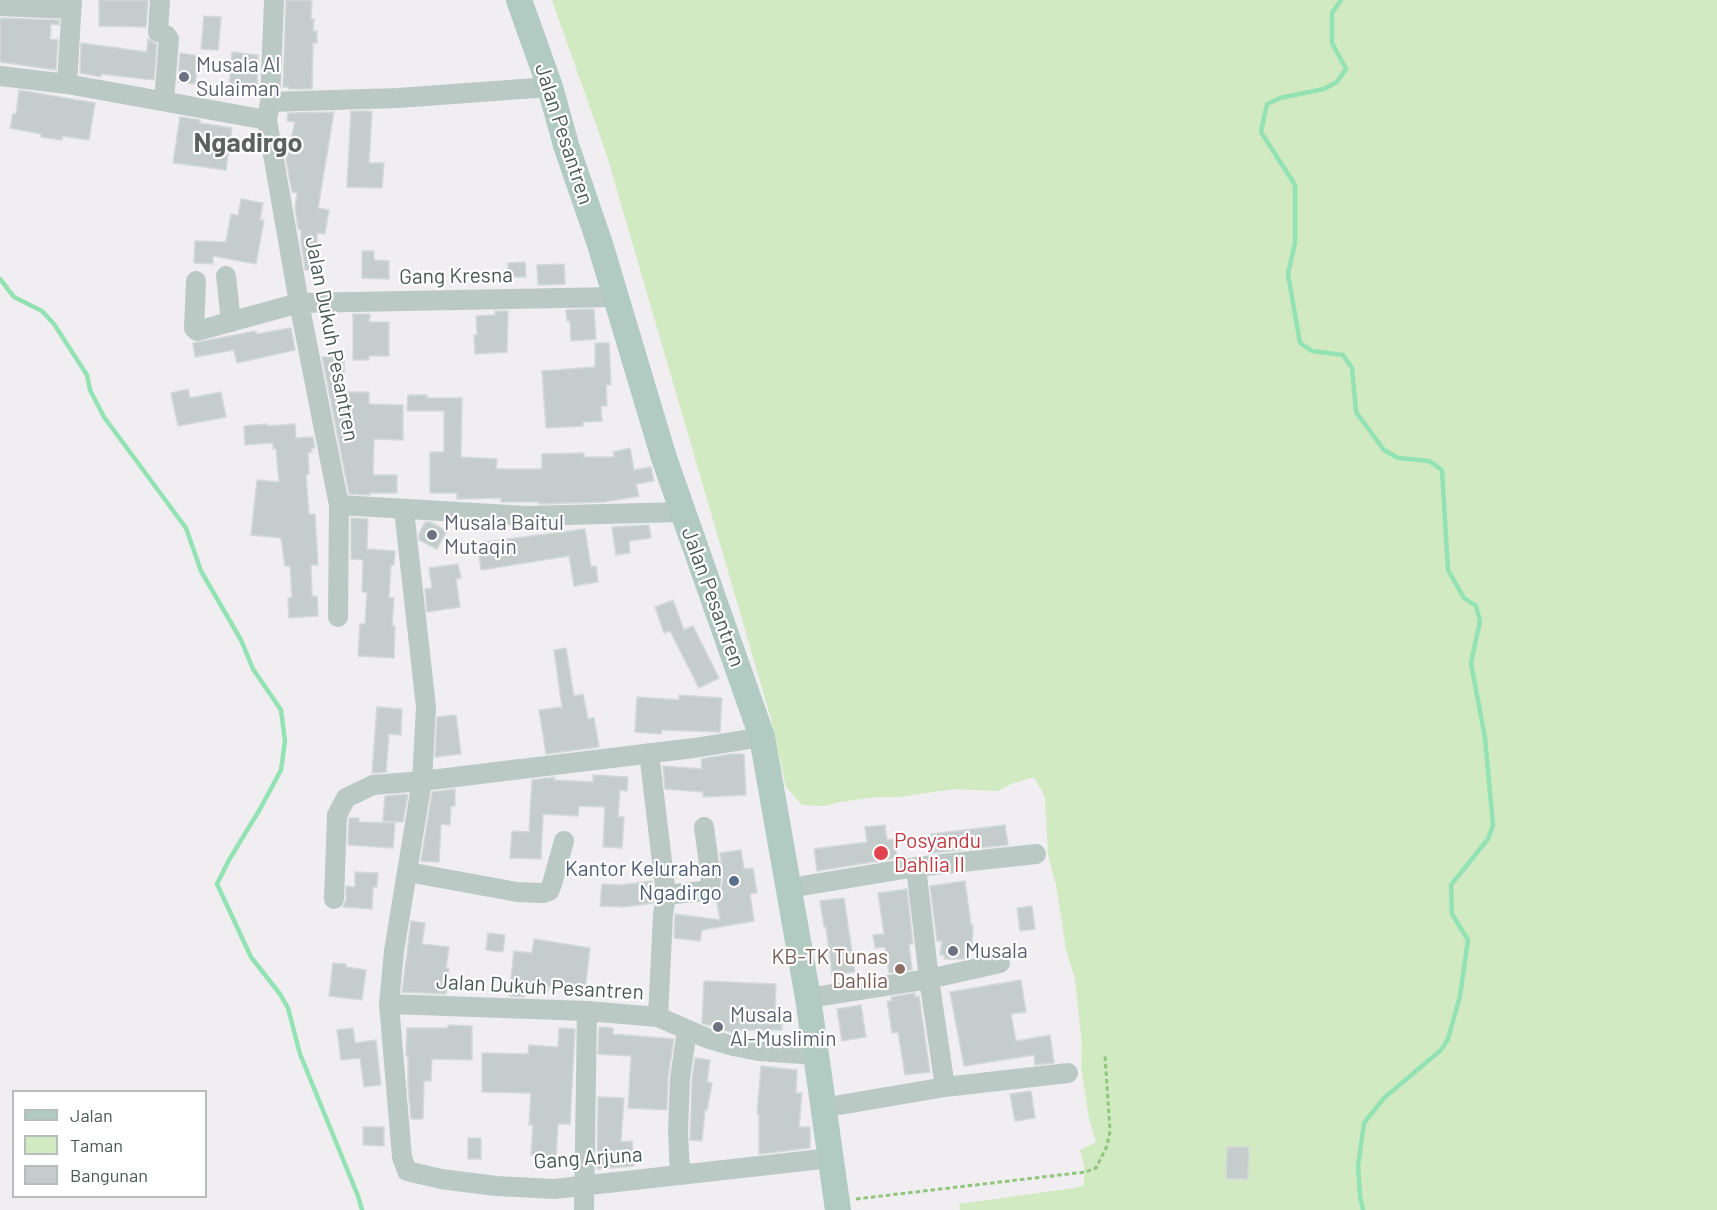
<!DOCTYPE html>
<html>
<head>
<meta charset="utf-8">
<style>
	body { margin:0 }
	#map { position:relative; width:1717px; height:1210px; overflow:hidden; background:#f0eef0; font-family:Barlow,sans-serif }
	canvas { display:block }
	.legend { position:absolute; left:12px; top:1090px; width:195px; height:108px; box-sizing:border-box; background:#fff; border:2px solid #b6bdbb; margin:0; padding:8px 10px; list-style:none; font-size:18px; color:#485954 }
	.legend li { display:flex; align-items:center; gap:12px; height:30px }
	.legend b { width:30px; border:2px solid #b6bdbb }
</style>
</head>
<body>
<div id="map">
<canvas width="1717" height="1210"></canvas>
<ul class="legend">
<li><b style="height:8px;background:#b1cac2"></b>Jalan</li>
<li><b style="height:16px;background:#d1eac1"></b>Taman</li>
<li><b style="height:16px;background:#c5cdcc"></b>Bangunan</li>
</ul>
</div>
<script>
const g = document.querySelector('canvas').getContext('2d');
g.lineJoin = 'round';
function fillPath(path, color) { g.fillStyle = color; g.fill(path, 'evenodd'); }
const poly = rows => new Path2D(rows.map(r => 'M' + r).join(''));
function trace(path, color, width, dash) { g.strokeStyle = color; g.lineWidth = width; g.lineCap = dash ? 'butt' : 'round'; g.setLineDash(dash || []); g.stroke(path); }
function label(font, color, halo, rows, align = 'center') {
  g.font = font + ' Barlow,sans-serif'; g.lineWidth = 4.5; g.setLineDash([]); g.textBaseline = 'middle'; g.strokeStyle = halo; g.fillStyle = color; for (const [text, x, y, turn = 0] of rows) {
    g.save(); g.translate(x, y); g.rotate((+turn || 0) * Math.PI / 180); g.textAlign = isNaN(turn) ? turn : align; if (halo) g.strokeText(text, 0, 0); g.fillText(text, 0, 0); g.restore();
  }
}
fillPath(poly([
	[552,0,1717,0,1717,1210,960,1210,959,1204,1074,1188,1084,1185,1084,1165,1080,1150,1096,1142,1089,1119,1081,1067,1082,1044,1075,979,1066,949,1056,885,1048,855,1045,797,1034,777,1011,784,998,791,955,789,898,797,876,797,840,802,824,806,802,805,786,787,771,719,607,156]
]), '#d1eac1');
trace(poly([
	[1341,0,1332,13,1332,43,1346,69,1337,82,1324,89,1280,98,1267,104,1261,132,1295,185,1295,243,1288,274,1300,343,1312,351,1343,355,1352,368,1356,412,1384,450,1398,458,1429,461,1442,470,1448,570,1464,598,1476,606,1480,621,1471,663,1485,738,1493,825,1488,839,1451,885,1452,914,1468,940,1460,996,1448,1039,1441,1050,1384,1098,1364,1123,1358,1166,1360,1196,1363,1210],
	[0,279,14,297,42,311,54,324,87,375,90,390,104,417,186,528,201,571,241,640,253,669,281,710,285,741,281,770,260,809,229,860,217,884,251,957,280,994,288,1008,300,1054,358,1196,362,1210]
]), '#93e2b4', 4.5);
const building = poly([
	[99,0,148,0,146,27,99,26,99,0],
	[286,0,312,0,311,19,314,19,313,31,317,31,317,43,313,43,312,89,289,89,289,87,283,87,286,0],
	[204,16,221,17,218,50,201,49,204,16],
	[0,18,59,20,59,25,51,24,50,39,58,40,56,70,0,62,0,18],
	[148,39,157,44,154,80,101,74,101,77,80,73,81,43,147,52,148,39],
	[232,52,258,55,257,89,229,87,232,52],
	[180,53,199,56,195,84,178,82,180,53],
	[19,90,95,103,89,140,62,136,62,140,41,137,41,134,10,128,13,114,16,114,19,90],
	[351,111,372,111,369,163,384,163,382,188,347,187,351,111],
	[334,112,318,208,329,210,325,234,317,233,317,270,305,270,301,242,301,230,298,229,295,208,297,193,292,192,286,160,295,122,287,121,288,113,334,112],
	[180,117,200,120,200,123,232,128,226,170,173,163,180,117],
	[241,199,263,203,260,220,264,220,256,264,213,256,213,264,194,263,195,241,226,242,231,214,238,216,241,199],
	[362,251,374,251,374,260,389,261,389,279,362,278,362,251],
	[525,262,526,277,508,277,508,263,525,262],
	[564,264,565,284,538,285,537,265,564,264],
	[594,309,596,339,571,341,570,321,567,321,566,310,594,309],
	[495,311,508,311,507,352,475,354,474,335,477,335,476,316,495,315,495,311],
	[353,314,370,314,369,322,389,322,389,356,369,356,369,360,353,360,353,314],
	[291,328,295,350,237,363,234,350,195,357,193,343,256,331,256,334,291,328],
	[595,343,609,343,611,385,606,385,607,406,601,406,602,421,583,422,583,426,546,428,542,371,595,367,595,343],
	[322,357,344,357,344,392,369,392,369,404,403,405,403,440,374,439,373,475,397,475,397,493,370,493,370,495,349,494,322,357],
	[188,389,190,398,221,392,226,417,178,426,171,393,188,389],
	[408,395,427,395,427,398,462,398,461,457,497,459,496,469,542,469,542,454,584,453,584,457,614,457,613,452,630,448,634,470,651,467,654,481,636,484,639,496,604,502,539,504,539,502,501,502,501,498,457,499,457,493,430,493,430,452,444,452,444,411,407,411,408,395],
	[267,424,267,426,295,424,296,438,313,437,315,448,311,448,312,452,308,453,309,474,306,475,309,514,315,514,318,565,311,565,312,596,317,596,318,616,289,618,288,598,292,597,290,566,285,566,281,538,251,535,257,480,279,482,276,449,273,449,273,443,245,445,244,426,267,424],
	[351,518,368,519,367,549,395,551,394,565,391,565,389,598,394,598,392,626,395,626,394,658,358,656,360,624,365,624,367,592,362,592,363,560,351,559,351,518],
	[425,522,430,522,447,531,437,549,419,540,419,534,425,522],
	[649,525,651,538,629,541,630,553,616,555,612,527,649,525],
	[585,529,591,567,596,566,598,582,574,586,569,556,481,570,477,543,585,529],
	[458,564,461,578,456,579,460,607,427,612,425,589,432,588,429,568,458,564],
	[673,600,684,630,693,626,719,678,699,688,670,631,664,633,655,607,673,600],
	[566,648,574,696,583,694,588,719,594,718,599,747,546,754,539,710,562,707,554,650,566,648],
	[679,695,722,698,720,732,662,730,661,734,635,732,637,697,679,700,679,695],
	[377,707,402,709,401,735,389,734,386,772,372,773,377,707],
	[456,715,461,754,435,757,437,717,456,715],
	[731,754,744,754,746,795,703,797,703,792,665,789,663,766,702,769,701,759,731,754],
	[593,775,628,777,627,791,620,790,618,817,624,817,622,848,603,847,605,807,579,806,578,816,543,814,541,859,510,858,512,831,529,832,532,780,555,777,554,780,593,782,593,775],
	[455,789,455,806,451,806,450,825,441,824,439,862,421,861,432,792,455,789],
	[408,794,403,822,383,821,385,796,408,794],
	[349,818,359,818,359,822,395,823,393,848,348,845,349,818],
	[885,825,887,840,895,839,897,858,817,871,814,849,867,842,865,827,885,825],
	[1005,825,1008,845,933,853,931,834,1005,825],
	[741,850,744,869,753,868,757,893,750,894,754,921,702,930,700,941,674,938,675,914,720,920,716,897,720,893,723,880,720,853,741,850],
	[355,872,378,873,377,887,373,887,372,909,343,907,346,900,346,886,355,887,355,872],
	[652,881,653,903,624,907,600,906,602,884,620,885,652,881],
	[965,881,971,925,973,925,972,944,966,944,964,959,944,959,945,955,940,955,942,941,937,941,930,886,965,881],
	[907,889,913,944,909,944,912,970,889,973,885,947,875,948,873,935,884,934,878,893,907,889],
	[844,898,855,972,832,975,826,927,824,927,820,901,844,898],
	[1032,906,1035,929,1020,931,1017,908,1032,906],
	[411,921,425,923,422,944,449,947,446,968,449,968,446,994,402,992,411,921],
	[488,933,505,935,503,952,486,950,488,933],
	[534,939,590,948,585,990,549,986,548,991,525,989,524,997,509,996,514,951,532,953,534,939],
	[333,963,346,964,346,967,366,970,362,1000,329,996,333,963],
	[1021,980,1026,1012,1011,1014,1016,1041,1050,1035,1054,1063,1035,1065,1034,1055,964,1066,950,992,1021,980],
	[704,981,776,984,775,1014,782,1014,782,1030,734,1030,733,1033,702,1023,704,981],
	[915,993,915,997,919,996,930,1072,905,1075,898,1032,892,1033,887,1001,892,1001,891,997,915,993],
	[861,1005,866,1037,842,1041,837,1009,861,1005],
	[448,1025,472,1026,472,1060,432,1059,431,1081,424,1081,423,1119,411,1119,408,1086,408,1056,406,1056,407,1028,448,1028,448,1025],
	[599,1027,613,1028,613,1034,674,1039,668,1077,667,1110,628,1108,631,1056,598,1054,599,1027],
	[353,1028,355,1043,376,1040,381,1085,364,1087,360,1058,341,1060,337,1030,353,1028],
	[559,1028,575,1029,570,1124,558,1124,556,1157,531,1155,533,1125,529,1125,531,1093,482,1092,482,1053,528,1054,529,1045,558,1047,559,1028],
	[695,1058,710,1060,707,1082,712,1083,707,1110,705,1110,702,1141,690,1140,692,1079,695,1058],
	[761,1066,797,1070,796,1093,802,1093,799,1127,810,1127,810,1148,759,1154,759,1114,757,1114,761,1066],
	[1031,1091,1035,1118,1015,1121,1010,1094,1031,1091],
	[598,1097,624,1098,621,1142,632,1141,634,1166,597,1169,598,1097],
	[363,1127,384,1127,384,1146,363,1145,363,1127],
	[468,1138,481,1138,481,1159,468,1159,468,1138],
	[1227,1147,1249,1147,1248,1179,1226,1179,1227,1147]
]);
fillPath(building, '#c5cdcc');
trace(building, '#d3d9d8', 1.5);
trace(poly([
	[856,1199,1085,1172,1096,1168,1107,1146,1110,1131,1105,1056]
]), '#91c47d', 3, [4.5, 3]);
trace(poly([
	[160,0,158,32,166,35,169,39,164,101],
	[274,0,270,102,267,120,299,303,339,505,338,617],
	[0,6,71,9],
	[0,76,67,84,267,120],
	[67,84,72,0],
	[270,102,398,98,550,87],
	[226,276,231,322],
	[196,281,194,328,197,331,299,303,615,297],
	[339,505,527,516,682,512],
	[404,510,426,707,422,781,394,951,389,1004,402,1157,407,1171,441,1179,496,1186,554,1189,831,1158],
	[649,753,666,895,703,891,710,887,711,879,704,827],
	[916,867,929,979,945,1087],
	[408,872,517,892,543,893,549,891,552,884,564,841],
	[790,888,916,867,1036,854],
	[334,899,337,815,346,798,373,785,422,781,694,748,762,737],
	[808,998,929,979,1000,963],
	[389,1004,587,1011,658,1017,709,1039,733,1046,759,1051,815,1055],
	[658,1017,663,915,666,895],
	[822,1108,945,1087,1068,1073],
	[680,1174,678,1132,680,1078,687,1030],
	[584,1210,587,1011]
]), '#bbc9c4', 20);
trace(poly([
	[519,0,550,87,566,145,600,244,664,458,762,737,808,998,838,1210]
]), '#b1cac2', 26);
for (const [x, y, r, color] of [
	[184,77,6,"#6b7280"],
	[432,535,6,"#6b7280"],
	[881,853,8,"#e0444e"],
	[734,881,6,"#5c6f8a"],
	[953,951,6,"#6b7280"],
	[900,969,6,"#8d6e63"],
	[718,1027,6,"#6b7280"]
]) { const dot = new Path2D(); dot.arc(x, y, r, 0, 2 * Math.PI); g.fillStyle = color; g.fill(dot); trace(dot, '#fff', 2); }
label('21px', '#5b616d', '#fff', [
	["Musala Al",196,65],
	["Sulaiman",196,89],
	["Musala Baitul",444,523],
	["Mutaqin",444,547],
	["Musala",965,951],
	["Musala",730,1015],
	["Al-Muslimin",730,1039]
], 'left');
label('21px', '#485954', '#fff', [
	["Jalan Pesantren",564,134,72],
	["Gang Kresna",456,276,-1],
	["Jalan Dukuh Pesantren",332,339,79],
	["Jalan Pesantren",713,597,70],
	["Jalan Dukuh Pesantren",540,987,3],
	["Gang Arjuna",588,1158,-4]
]);
label('21px', '#be3a42', '#fff', [
	["Posyandu",894,841],
	["Dahlia II",894,865]
], 'left');
label('21px', '#4e5e75', '#fff', [
	["Kantor Kelurahan",722,869],
	["Ngadirgo",722,893]
], 'right');
label('21px', '#785e54', '#fff', [
	["KB-TK Tunas",888,957],
	["Dahlia",888,981]
], 'right');
label('bold 27px', '#5b6260', '#fff', [
	["Ngadirgo",248,143]
]);
</script>
</body>
</html>
